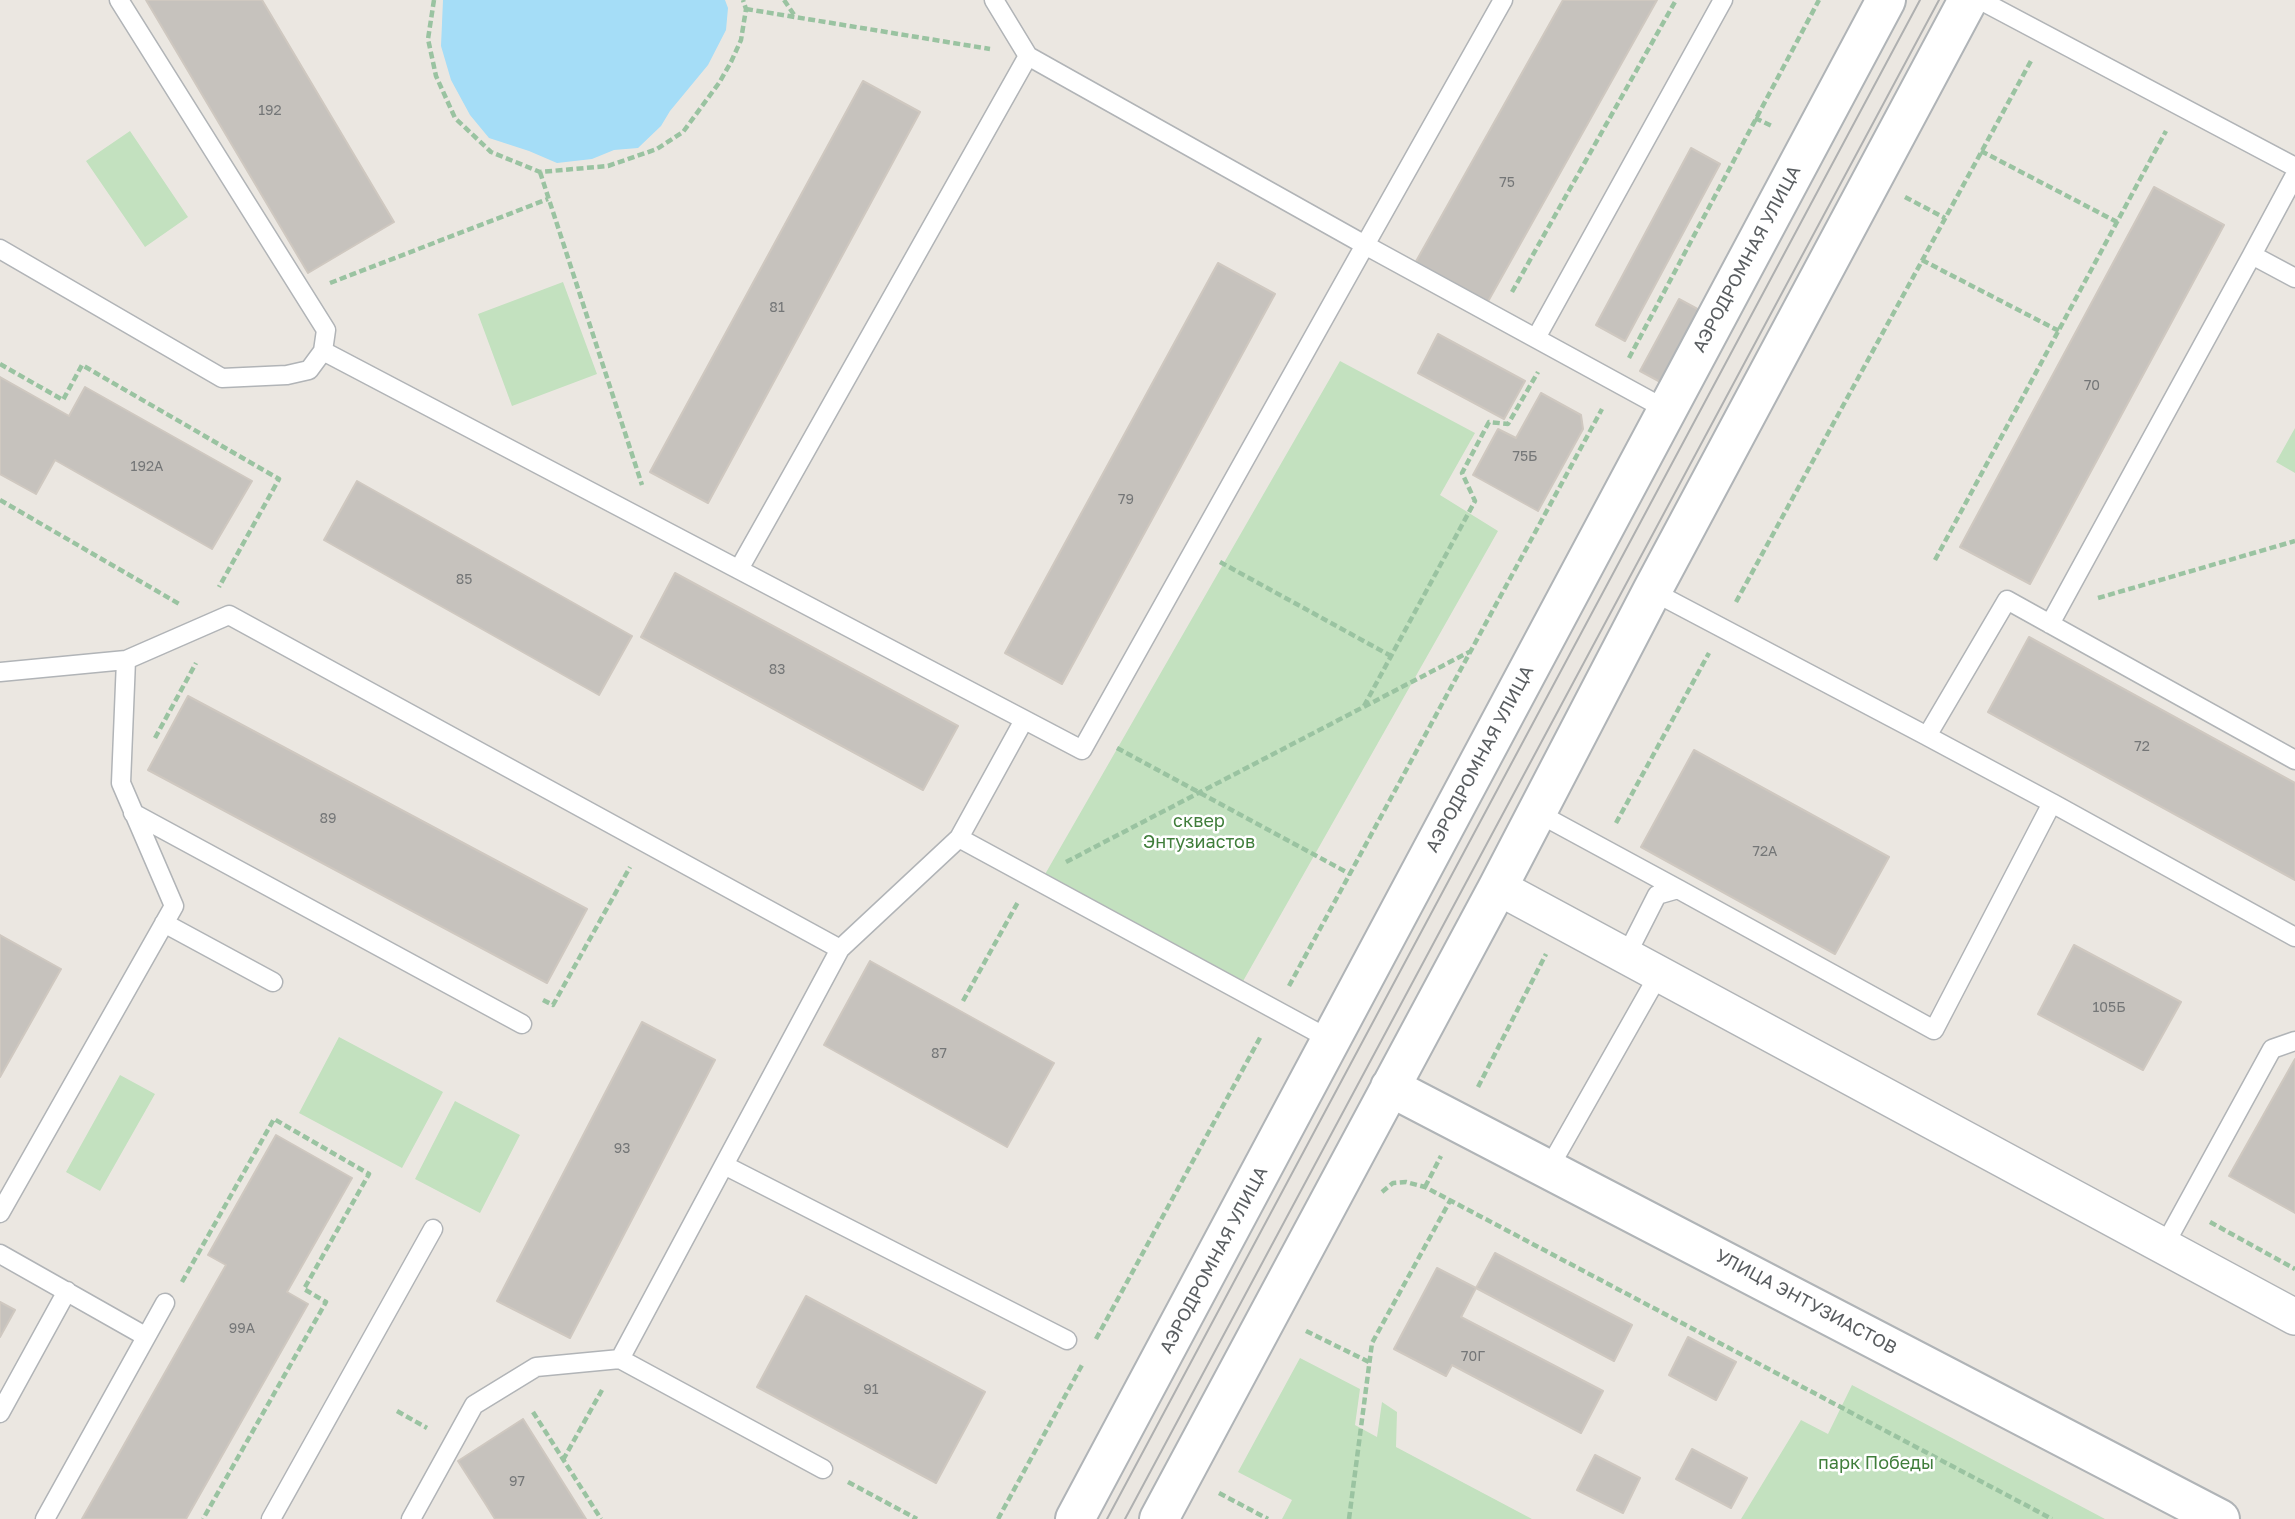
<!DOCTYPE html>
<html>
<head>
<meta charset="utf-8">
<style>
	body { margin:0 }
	canvas { display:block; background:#ebe7e1 }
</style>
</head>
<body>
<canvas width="2295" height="1519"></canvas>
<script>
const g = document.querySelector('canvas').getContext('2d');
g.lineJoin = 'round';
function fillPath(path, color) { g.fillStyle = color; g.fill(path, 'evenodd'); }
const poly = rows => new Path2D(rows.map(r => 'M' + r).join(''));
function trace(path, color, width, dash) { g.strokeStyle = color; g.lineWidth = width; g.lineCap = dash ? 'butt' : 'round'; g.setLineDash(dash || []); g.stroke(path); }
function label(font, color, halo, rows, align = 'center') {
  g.font = font + ' "Golos Text",sans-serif'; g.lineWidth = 5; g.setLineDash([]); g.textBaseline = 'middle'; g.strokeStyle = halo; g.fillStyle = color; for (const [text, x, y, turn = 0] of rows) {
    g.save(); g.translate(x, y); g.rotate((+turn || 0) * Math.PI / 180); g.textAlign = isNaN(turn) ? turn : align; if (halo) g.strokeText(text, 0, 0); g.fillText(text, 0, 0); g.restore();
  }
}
fillPath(poly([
	[130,131,188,217,145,247,86,161],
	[563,282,597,374,512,406,478,314],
	[1340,361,1475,433,1440,495,1498,531,1242,983,1044,876],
	[2295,428,2295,473,2276,462],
	[339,1037,443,1092,402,1168,299,1113],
	[120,1075,155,1094,100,1191,66,1172],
	[455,1101,520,1135,480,1213,415,1179],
	[1300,1358,1360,1389,1355,1425,1377,1437,1382,1402,1397,1412,1396,1447,1532,1519,1282,1519,1292,1500,1238,1472],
	[1852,1385,2105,1519,1741,1519,1801,1420,1828,1434]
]), '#c3e1bf');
fillPath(poly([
	[443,0,725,0,728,8,726,30,708,65,670,111,661,126,638,148,614,150,592,159,557,163,529,151,489,138,470,115,451,80,441,46]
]), '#a5ddf7');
const building = poly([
	[146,0,262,0,394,222,308,273,146,0],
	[1563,0,1657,0,1486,305,1414,265,1563,0],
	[863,81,920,112,708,503,650,472,863,81],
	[1691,148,1720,164,1625,341,1596,325,1691,148],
	[2154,187,2224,225,2030,584,1960,547,2154,187],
	[1218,263,1275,294,1062,684,1005,653,1218,263],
	[1679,299,1703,312,1664,384,1640,371,1679,299],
	[1438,334,1525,381,1504,419,1418,373,1438,334],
	[0,377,69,416,85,387,252,481,212,549,55,460,36,494,0,474,0,377],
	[1541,393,1581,415,1583,429,1538,511,1473,475,1498,429,1516,438,1541,393],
	[357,481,632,636,599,695,324,540,357,481],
	[675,573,958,726,923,790,641,637,675,573],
	[2029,637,2295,783,2295,880,1988,712,2029,637],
	[188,696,587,909,547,983,148,770,188,696],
	[1694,750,1889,857,1835,954,1641,847,1694,750],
	[0,935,61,969,0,1077,0,935],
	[2074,945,2181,1002,2143,1070,2038,1014,2074,945],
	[870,961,1054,1063,1007,1147,824,1045,870,961],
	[642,1022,715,1060,570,1338,497,1301,642,1022],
	[2295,1059,2295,1213,2229,1176,2295,1059],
	[276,1135,352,1178,287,1292,308,1304,186,1519,82,1519,226,1265,208,1255,276,1135],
	[1495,1253,1632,1325,1614,1361,1476,1288,1495,1253],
	[1437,1268,1476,1288,1461,1317,1603,1391,1581,1433,1452,1365,1446,1376,1394,1349,1437,1268],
	[806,1296,985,1392,936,1483,757,1387,806,1296],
	[0,1302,15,1310,0,1337,0,1302],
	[1688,1337,1736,1362,1716,1400,1669,1375,1688,1337],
	[523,1419,586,1519,495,1519,485,1503,458,1461,523,1419],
	[1692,1449,1747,1478,1731,1508,1676,1479,1692,1449],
	[1595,1455,1640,1478,1623,1513,1577,1490,1595,1455]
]);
fillPath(building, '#c6c2bd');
trace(building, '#cfc8c0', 2);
const service = poly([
	[119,0,326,330,323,351,1082,750,1365,245,1028,56,994,0],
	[1503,0,1365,245,1667,410],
	[1980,0,2295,167],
	[2295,175,2252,255,2295,278],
	[0,249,222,378,287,375,309,370,323,351],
	[1536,338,1723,0],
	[739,569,1028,56],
	[1652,591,1927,736,2007,600,2295,760],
	[2050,624,2252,255],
	[0,672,126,660,229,615,840,949],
	[2052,803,2295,937],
	[1536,812,1678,889],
	[133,813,522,1024],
	[959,838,1331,1040],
	[164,923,273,982],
	[1626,956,1657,895,1678,889,1934,1030,2052,803,1927,736],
	[724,1165,840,949,959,838,1024,720],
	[1549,1168,1659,974],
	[0,1213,174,906,121,783,126,660],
	[2164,1246,2272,1049,2295,1041],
	[0,1254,145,1336],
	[620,1359,724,1165,1067,1340],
	[0,1413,67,1291],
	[45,1519,165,1303],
	[271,1519,433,1229],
	[411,1519,474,1405,536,1367,620,1359,823,1469]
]);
const minor = poly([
	[1498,887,2295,1317]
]);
const secondary = poly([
	[1390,1087,2220,1519],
	[1075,1519,1886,0],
	[1159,1519,1498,887,1652,591,1968,0]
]);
trace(service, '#b1b4b7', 21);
trace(minor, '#b1b4b7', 38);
trace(secondary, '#b0b4b7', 42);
trace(poly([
	[434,0,428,39,436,76,455,118,491,152,540,172,608,166,657,149,683,132,719,83,731,62,741,40,746,9,743,0],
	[784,0,795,16],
	[746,9,990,49],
	[1755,118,1774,127],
	[1981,151,2117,222],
	[540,172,642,485],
	[1905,197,1945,218],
	[1922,260,2059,331],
	[330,283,548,199],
	[1512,292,1676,0],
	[1629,358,1819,0],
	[0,364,63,400,82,365,279,479,219,587],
	[0,500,181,605],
	[1935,560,2166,131],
	[1220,562,1391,656],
	[2098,598,2295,541],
	[1736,602,2032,59],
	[1364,706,1475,501,1462,473,1489,422,1508,424,1538,372],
	[155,738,196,663],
	[1117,748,1350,874],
	[1616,823,1709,653],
	[1066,862,1471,651],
	[1289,986,1602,409],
	[543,1000,553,1005,630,867],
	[963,1001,1018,902],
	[1478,1087,1546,954],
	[1425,1187,1441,1156],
	[1382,1192,1393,1183,1406,1182,1425,1187,2052,1519],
	[2210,1222,2295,1269],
	[182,1282,274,1119,369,1174,304,1289,326,1302,203,1519],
	[1306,1331,1369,1362],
	[1096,1339,1261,1036],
	[397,1411,427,1428],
	[533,1412,601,1519],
	[563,1460,602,1390],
	[848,1482,917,1519],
	[1219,1493,1268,1519],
	[998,1519,1082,1365],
	[1349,1519,1372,1343,1451,1199]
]), '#9ac3a1', 4.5, [7, 3.5]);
trace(service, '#fff', 18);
trace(minor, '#fff', 35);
trace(secondary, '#fff', 38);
trace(poly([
	[1107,1519,1920,0],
	[1125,1519,1939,0]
]), '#afb0b0', 2);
label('14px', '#747677', null, [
	["192",270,111],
	["75",1507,183],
	["81",777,308],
	["70",2092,386],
	["75Б",1525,457],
	["192А",147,467],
	["79",1126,500],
	["85",464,580],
	["83",777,670],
	["72",2142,747],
	["89",328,819],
	["72А",1765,852],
	["105Б",2109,1008],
	["87",939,1054],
	["93",622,1149],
	["99А",242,1329],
	["70Г",1473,1357],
	["91",871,1390],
	["97",517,1482]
]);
label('18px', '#595d60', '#fff', [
	["АЭРОДРОМНАЯ УЛИЦА",1747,259,-62],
	["АЭРОДРОМНАЯ УЛИЦА",1480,759,-62],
	["АЭРОДРОМНАЯ УЛИЦА",1214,1260,-62],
	["УЛИЦА ЭНТУЗИАСТОВ",1806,1302,28]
]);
label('18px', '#407e3b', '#fff', [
	["сквер",1199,821],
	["Энтузиастов",1199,842],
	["парк Победы",1876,1463]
]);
</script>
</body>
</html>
